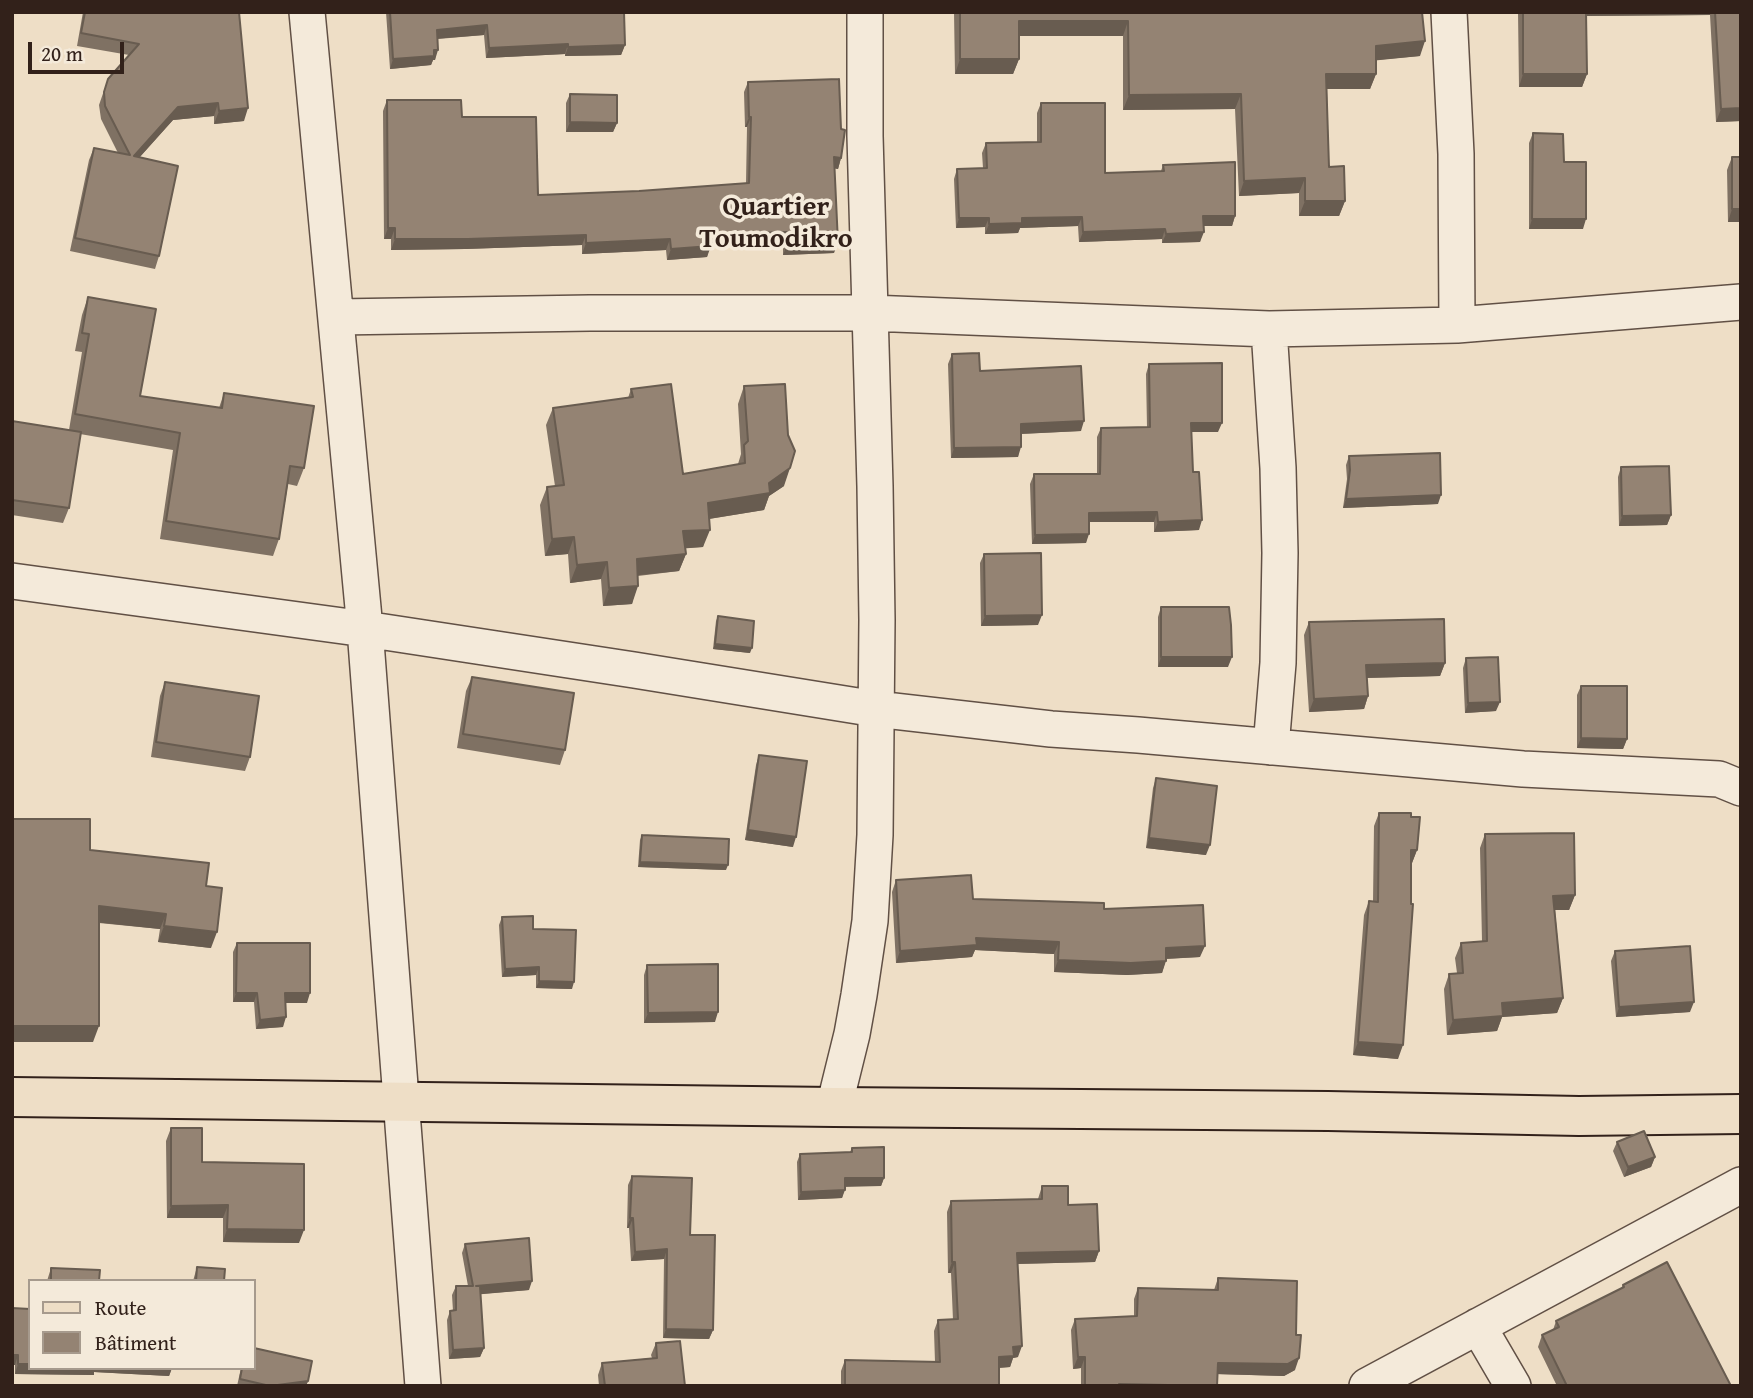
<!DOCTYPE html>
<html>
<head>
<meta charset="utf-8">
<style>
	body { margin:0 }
	#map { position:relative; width:1753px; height:1398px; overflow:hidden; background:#eedec6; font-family:"Gentium Book Plus",serif }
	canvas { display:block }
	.frame { position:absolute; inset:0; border:14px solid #32211a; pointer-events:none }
	.legend { position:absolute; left:28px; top:1279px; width:228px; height:91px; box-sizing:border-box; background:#f4eada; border:2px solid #a69a8d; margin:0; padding:9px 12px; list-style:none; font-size:21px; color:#32211a }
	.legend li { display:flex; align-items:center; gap:14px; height:35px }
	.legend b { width:35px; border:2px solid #a69a8d }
	.scale { position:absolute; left:28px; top:42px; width:96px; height:32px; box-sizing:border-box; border:4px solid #32211a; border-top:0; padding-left:9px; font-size:21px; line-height:24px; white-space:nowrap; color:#32211a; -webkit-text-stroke:5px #f4eada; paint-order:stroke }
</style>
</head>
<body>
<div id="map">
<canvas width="1753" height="1398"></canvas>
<div class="frame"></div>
<ul class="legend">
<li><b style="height:9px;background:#eedec6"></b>Route</li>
<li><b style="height:19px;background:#948373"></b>Bâtiment</li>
</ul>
<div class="scale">20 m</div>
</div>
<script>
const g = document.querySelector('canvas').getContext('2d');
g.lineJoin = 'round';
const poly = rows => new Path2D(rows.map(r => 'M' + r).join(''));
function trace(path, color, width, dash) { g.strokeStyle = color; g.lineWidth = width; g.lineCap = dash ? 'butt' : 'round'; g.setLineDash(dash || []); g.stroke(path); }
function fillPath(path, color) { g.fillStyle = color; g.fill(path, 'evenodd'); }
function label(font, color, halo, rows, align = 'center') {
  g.font = font + ' "Gentium Book Plus",serif'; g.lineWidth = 7; g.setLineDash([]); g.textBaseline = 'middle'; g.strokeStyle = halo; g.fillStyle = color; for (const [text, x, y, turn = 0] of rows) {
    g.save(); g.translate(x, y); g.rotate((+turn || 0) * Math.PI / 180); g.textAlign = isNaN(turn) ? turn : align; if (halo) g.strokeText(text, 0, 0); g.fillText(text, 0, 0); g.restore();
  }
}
const minor = poly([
	[307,12,365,629,423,1386],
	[1449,12,1456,154,1457,325],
	[337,317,590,313,870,313,1269,329,1457,325,1741,302],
	[1269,329,1278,468,1280,553,1278,663,1271,747],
	[12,581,365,629,634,670,876,709,1051,729,1138,735,1523,769,1719,779,1741,788],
	[834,1107,852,1034,859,995,870,921,875,835,877,620,875,486,865,136,865,12],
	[1478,1326,1513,1386],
	[1367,1386,1741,1185]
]);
const primary = poly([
	[12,1097,834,1107,1328,1111,1579,1116,1741,1114]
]);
trace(minor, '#615045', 38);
trace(primary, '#32211a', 42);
trace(minor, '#f4eada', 35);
trace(primary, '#eedec6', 38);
fillPath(poly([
	[83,12,239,12,244,121,214,124,214,116,173,120,139,158,159,256,155,269,70,251,89,160,94,148,118,153,101,119,99,105,108,79,129,55,77,46],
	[386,12,624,12,625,45,621,55,565,56,565,54,486,58,484,35,438,39,435,60,433,60,431,65,390,69],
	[954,12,1422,12,1420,56,1376,60,1376,74,1370,89,1327,89,1329,167,1345,201,1339,216,1299,216,1299,193,1239,196,1235,109,1123,110,1123,36,1019,36,1019,59,1013,74,955,74],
	[1518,12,1741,12,1741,121,1716,122,1710,15,1586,16,1587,74,1582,87,1519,87],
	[748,82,841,158,838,169,835,168,834,253,783,255,783,243,710,244,707,257,667,260,666,250,582,254,582,245,465,249,391,250,391,239,384,239,383,111,387,100,462,117,538,195,639,191,746,183,747,127,745,127,744,92],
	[570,94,617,123,613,132,566,132,566,103],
	[1041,103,1105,173,1161,171,1163,165,1235,216,1232,226,1204,226,1200,242,1162,243,1162,239,1079,242,1078,226,1020,228,1018,233,985,234,985,227,956,228,954,179,957,169,983,168,982,153,986,143,1037,142,1037,113],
	[1533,133,1564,162,1583,229,1529,229,1529,143],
	[1732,157,1741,222,1728,222,1727,170],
	[88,297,140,396,219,408,224,393,304,468,297,486,288,484,279,539,273,556,160,539,173,450,80,434,69,508,63,523,12,515,12,421,69,430,82,352,75,351,82,315],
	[952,354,980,371,1081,431,1021,434,1018,457,951,458,948,364],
	[1149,364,1218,432,1191,432,1193,472,1199,530,1154,532,1154,522,1089,522,1086,543,1032,544,1030,484,1034,474,1097,474,1097,437,1101,428,1147,427,1146,374],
	[744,386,784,486,769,496,764,510,709,519,703,547,685,548,686,554,679,571,638,576,632,604,603,606,601,579,570,583,568,554,545,556,540,505,547,487,555,486,546,425,553,408,628,398,631,389,683,474,738,464,741,454,738,404],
	[1349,456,1438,504,1343,508,1347,479,1346,465],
	[1621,467,1671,515,1667,525,1619,526,1618,477],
	[984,554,1038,625,981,626,980,563],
	[1161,607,1228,667,1158,667,1158,617],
	[718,616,750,653,713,649,716,621],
	[1309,622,1445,663,1440,676,1367,678,1368,696,1364,709,1309,712,1304,635],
	[1466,658,1496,711,1465,713,1463,668],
	[472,677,565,750,560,765,457,748,466,691],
	[165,682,250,757,245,771,151,757,160,696],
	[1581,686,1627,739,1623,749,1577,748,1577,695],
	[759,755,793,847,745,840,756,765],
	[1156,778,1206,855,1146,848,1153,788],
	[1379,813,1411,817,1417,850,1412,863,1411,863,1398,1059,1353,1055,1364,915,1369,901,1373,902,1374,826],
	[12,819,90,850,206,886,211,948,158,942,160,929,99,923,93,1042,12,1042],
	[1485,834,1575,895,1569,910,1555,910,1563,998,1557,1013,1502,1017,1497,1031,1447,1035,1444,989,1449,974,1457,973,1455,958,1461,943,1482,941,1480,848],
	[642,835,726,870,638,867,640,840],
	[896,880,973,899,1104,909,1200,957,1166,959,1162,973,1127,975,1054,972,1054,954,975,950,972,957,896,963,892,892],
	[502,917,533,929,572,989,536,988,536,975,502,977,499,925],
	[237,943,307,1003,285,1003,283,1027,256,1029,254,1002,233,1002,233,952],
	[1615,951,1690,1012,1616,1017,1611,961],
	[647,965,715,1022,644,1023,644,975],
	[171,1128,202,1162,299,1243,223,1242,223,1218,167,1218,166,1141],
	[1617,1142,1655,1157,1651,1167,1624,1177,1613,1151],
	[852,1148,884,1178,881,1186,845,1186,842,1198,798,1200,797,1162,800,1154,850,1152],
	[632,1176,690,1235,713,1330,709,1339,663,1338,664,1259,631,1261,629,1228,627,1228,628,1185],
	[1042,1186,1068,1205,1099,1251,1095,1262,1017,1264,1018,1357,1013,1358,1010,1367,999,1368,999,1386,841,1386,841,1371,845,1360,935,1362,934,1331,938,1320,953,1320,951,1273,948,1273,947,1212,951,1201,1038,1199],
	[465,1244,529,1290,480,1294,484,1348,480,1357,449,1359,447,1320,450,1311,453,1311,452,1295,456,1286,468,1286,462,1253],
	[197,1267,224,1281,193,1281],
	[51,1268,99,1281,47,1281],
	[1218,1278,1295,1370,1284,1376,1218,1374,1217,1386,1081,1386,1081,1368,1073,1369,1071,1330,1075,1319,1134,1316,1134,1299,1138,1288,1214,1290],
	[1623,1285,1731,1386,1557,1386,1538,1347,1542,1335,1553,1330,1556,1321,1621,1289],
	[12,1308,30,1368,172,1368,169,1376,94,1372,94,1375,15,1374,15,1365,12,1365],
	[656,1343,685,1386,599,1386,598,1375,602,1363,652,1358,651,1355],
	[241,1368,254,1368,308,1381,306,1386,237,1386]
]), '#7f7163');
fillPath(poly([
	[1583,12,1711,12,1710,15,1581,16],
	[1019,21,1128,21,1123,36,1013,36],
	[487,25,484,35,433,39,437,30],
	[1425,41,1420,56,1370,61,1376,46],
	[568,44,565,54,486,58,489,48],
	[625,45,621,55,565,56,568,47],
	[434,50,438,50,435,60,433,60,431,65,390,69,393,59],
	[960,59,1019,59,1013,74,955,74],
	[1326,74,1376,74,1370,89,1321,89],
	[1523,74,1587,74,1582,87,1519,87],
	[1241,94,1235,109,1123,110,1129,95],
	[218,103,214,116,173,120,129,169,134,156,178,107],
	[248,108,244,121,214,124,219,111],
	[1741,108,1741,121,1716,122,1721,109],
	[749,117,751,117,747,127,745,127],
	[570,122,617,123,613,132,566,132],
	[834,157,841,158,838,169,831,168],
	[1305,178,1299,193,1239,196,1244,181],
	[1305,201,1345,201,1339,216,1299,216],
	[1732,209,1741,209,1741,222,1728,222],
	[1203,216,1235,216,1232,226,1200,226],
	[1082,217,1078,226,1020,228,1018,233,985,234,989,224,1022,218],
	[959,218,989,218,985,227,956,228],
	[1532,219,1586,219,1583,229,1529,229],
	[388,228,395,228,391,239,384,239],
	[1165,229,1162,239,1079,242,1083,232],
	[787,232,783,243,706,244,709,234],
	[1204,232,1200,242,1162,243,1166,234],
	[586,235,582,245,465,249,391,250,395,239],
	[670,239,666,250,582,254,586,243],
	[838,243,834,253,783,255,787,245],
	[711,246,707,257,667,260,671,249],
	[1084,421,1081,431,1018,434,1021,424],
	[1191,423,1222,423,1218,432,1188,432],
	[1021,447,1018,457,951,458,954,448],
	[790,468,784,486,769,496,764,510,702,520,708,503,769,483],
	[1441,495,1438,504,1343,508,1346,499],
	[1157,512,1154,522,1085,522,1089,513],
	[1671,515,1667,525,1619,526,1622,516],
	[1202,520,1199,530,1154,532,1158,522],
	[710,530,703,547,677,549,683,531],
	[1089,534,1086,543,1032,544,1035,535],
	[574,537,568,554,545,556,552,539],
	[686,554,679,571,630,576,637,559],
	[607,562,601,579,570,583,577,565],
	[638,586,632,604,603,606,609,588],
	[1042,615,1038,625,981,626,985,616],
	[715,644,752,648,750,653,713,649],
	[1161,657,1232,657,1228,667,1158,667],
	[1445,663,1440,676,1362,678,1366,665],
	[1368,696,1364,709,1309,712,1314,699],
	[1500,702,1496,711,1465,713,1468,703],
	[1581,738,1627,739,1623,749,1577,748],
	[748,830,796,837,793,847,745,840],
	[1149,838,1210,845,1206,855,1146,848],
	[1411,850,1417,850,1412,863,1406,863],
	[640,862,728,865,726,870,638,867],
	[1575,895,1569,910,1548,910,1553,896],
	[99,906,166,914,160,929,94,922],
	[164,926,217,932,211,948,158,942],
	[976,938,1059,942,1054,954,975,950,972,957,896,963,900,951],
	[1205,946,1200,957,1162,959,1166,948],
	[1058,960,1166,961,1162,973,1127,975,1054,972],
	[539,967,536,975,502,977,505,969],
	[539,981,574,982,572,989,536,988],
	[236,993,257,993,254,1002,233,1002],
	[285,993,310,993,307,1003,281,1003],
	[1563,998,1557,1013,1502,1017,1497,1031,1447,1035,1453,1020,1502,1003],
	[1694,1002,1690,1012,1616,1017,1619,1007],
	[718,1012,715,1022,644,1023,648,1013],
	[286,1017,283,1027,256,1029,260,1020],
	[12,1026,99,1026,93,1042,12,1042],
	[1358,1042,1403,1045,1398,1059,1353,1055],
	[1655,1157,1651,1167,1624,1177,1628,1167],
	[845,1178,884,1178,881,1186,842,1187],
	[845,1190,842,1198,798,1200,801,1192],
	[228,1205,223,1218,167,1218,171,1206],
	[630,1218,633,1218,629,1228,627,1228],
	[227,1229,304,1230,299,1243,223,1242],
	[667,1249,664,1259,631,1261,635,1252],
	[1099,1251,1095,1262,1013,1264,1017,1253],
	[952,1262,955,1262,951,1273,948,1273],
	[532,1281,529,1290,472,1295,476,1286],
	[666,1329,713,1330,709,1339,663,1338],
	[1022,1346,1018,1357,1013,1358,1010,1367,995,1368,999,1357,1013,1347],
	[484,1348,480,1357,449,1359,453,1350],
	[12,1355,18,1355,15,1365,12,1365],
	[1078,1357,1085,1357,1081,1368,1073,1369],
	[1299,1358,1295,1370,1284,1376,1214,1374,1218,1363],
	[18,1364,30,1364,30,1368,172,1368,169,1376,94,1372,94,1375,15,1374],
	[308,1381,306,1386,277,1386],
	[1119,1384,1174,1386,1119,1386]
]), '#685c50');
const building = poly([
	[85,12,239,12,248,108,219,111,218,103,178,107,134,156,178,166,159,256,75,238,94,148,130,155,105,106,104,92,108,79,139,44,81,33,85,12],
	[390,12,624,12,625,45,568,47,568,44,489,48,487,25,437,30,438,50,434,50,434,56,393,59,390,12],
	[960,12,1422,12,1425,41,1376,46,1376,74,1326,74,1329,167,1344,166,1345,201,1305,201,1305,178,1244,181,1241,94,1129,95,1128,21,1019,21,1019,59,960,59,960,12],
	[1523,12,1586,12,1587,74,1523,74,1523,12],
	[1715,12,1741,12,1741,108,1721,109,1715,12],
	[839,79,841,129,845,130,841,158,834,157,838,243,787,245,787,232,709,234,711,246,671,249,670,239,586,243,586,235,468,239,395,239,395,228,388,228,387,100,461,100,462,117,536,117,538,195,639,191,749,183,751,117,749,117,748,82,839,79],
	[570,94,617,95,617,123,570,122,570,94],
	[1041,103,1105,103,1105,173,1164,171,1163,165,1235,162,1235,216,1203,216,1204,232,1166,234,1165,229,1083,232,1082,217,1022,218,1022,223,989,224,989,218,959,218,957,169,987,168,986,143,1041,142,1041,103],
	[1533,133,1563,134,1564,162,1586,162,1586,219,1532,219,1533,133],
	[1732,157,1741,157,1741,209,1732,209,1732,157],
	[88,297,156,309,140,396,222,408,224,393,314,406,304,468,290,466,279,539,166,521,180,433,75,414,89,334,82,333,88,297],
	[979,353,980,371,1081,366,1084,421,1021,424,1021,447,954,448,952,354,979,353],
	[1222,363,1222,423,1191,423,1193,472,1199,472,1202,520,1158,522,1157,512,1089,513,1089,534,1035,535,1034,474,1100,474,1101,428,1150,427,1149,364,1222,363],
	[671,384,683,474,745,463,744,445,748,441,744,386,785,384,788,435,795,451,790,468,769,483,770,493,708,503,710,530,683,531,686,554,637,559,638,586,609,588,607,562,577,565,574,537,552,539,547,487,564,485,553,408,633,397,631,389,671,384],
	[12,421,81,432,69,508,12,500,12,421],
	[1440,453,1441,495,1346,499,1350,470,1349,456,1440,453],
	[1669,466,1671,515,1622,516,1621,467,1669,466],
	[1041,553,1042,615,985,616,984,554,1041,553],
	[1161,607,1229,607,1231,625,1232,657,1161,657,1161,607],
	[718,616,754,621,752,648,715,644,718,616],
	[1444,619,1445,663,1366,665,1368,696,1314,699,1309,622,1444,619],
	[1498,657,1500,702,1468,703,1466,658,1498,657],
	[472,677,574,693,565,750,463,734,472,677],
	[165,682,259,696,250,757,156,742,165,682],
	[1581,686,1627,686,1627,739,1581,738,1581,686],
	[759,755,807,761,796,837,748,830,759,755],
	[1156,778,1217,786,1210,845,1149,838,1156,778],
	[1379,813,1411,813,1411,817,1420,817,1417,850,1411,850,1411,904,1413,904,1403,1045,1358,1042,1369,901,1378,902,1379,813],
	[12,819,90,819,90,850,209,863,206,886,222,888,217,932,164,926,166,914,99,906,99,1026,12,1026,12,819],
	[1574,833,1575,895,1553,896,1563,998,1502,1003,1503,1016,1453,1020,1449,974,1463,973,1461,943,1487,941,1485,834,1574,833],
	[642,835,729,839,728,865,640,862,642,835],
	[971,875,973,899,1104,903,1104,909,1203,905,1205,946,1166,948,1166,961,1131,963,1058,960,1059,942,976,938,977,945,900,951,896,880,971,875],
	[533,916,533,929,576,930,574,982,539,981,539,967,505,969,502,917,533,916],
	[237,943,310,943,310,993,285,993,286,1017,260,1020,257,993,236,993,237,943],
	[1690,946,1694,1002,1619,1007,1615,951,1690,946],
	[718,964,718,1012,648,1013,647,965,718,964],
	[171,1128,202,1128,202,1162,304,1164,304,1230,227,1229,228,1205,171,1206,171,1128],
	[1644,1131,1655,1157,1628,1167,1617,1142,1644,1131],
	[884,1147,884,1178,845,1178,845,1190,801,1192,800,1154,852,1152,852,1148,884,1147],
	[632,1176,692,1178,690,1235,715,1235,713,1330,666,1329,667,1249,635,1252,633,1218,630,1218,632,1176],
	[1042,1186,1068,1186,1068,1205,1097,1204,1099,1251,1017,1253,1022,1346,1013,1347,1014,1356,999,1357,999,1386,845,1386,845,1360,940,1362,938,1320,958,1319,955,1262,952,1262,951,1201,1042,1199,1042,1186],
	[529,1238,532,1281,476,1286,480,1286,484,1348,453,1350,450,1311,456,1310,456,1286,473,1286,465,1244,529,1238],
	[1667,1262,1731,1386,1567,1386,1542,1335,1559,1327,1556,1321,1624,1287,1623,1285,1667,1262],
	[197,1267,225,1269,224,1281,196,1281,197,1267],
	[51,1268,100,1270,99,1281,51,1281,51,1268],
	[1218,1278,1297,1281,1296,1335,1301,1335,1299,1358,1288,1364,1218,1363,1217,1386,1119,1384,1119,1386,1085,1386,1085,1357,1078,1357,1075,1319,1137,1316,1138,1288,1218,1290,1218,1278],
	[12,1308,30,1309,30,1364,18,1364,18,1355,12,1355,12,1308],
	[680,1341,685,1386,605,1386,602,1363,657,1358,656,1343,680,1341],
	[254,1348,312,1361,308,1381,270,1386,240,1379,242,1368,254,1368,254,1348]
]);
fillPath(building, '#948373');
trace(building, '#685c50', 2);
label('bold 28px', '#32211a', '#f4eada', [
	["Quartier",776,208],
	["Toumodikro",776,240]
]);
</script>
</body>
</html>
